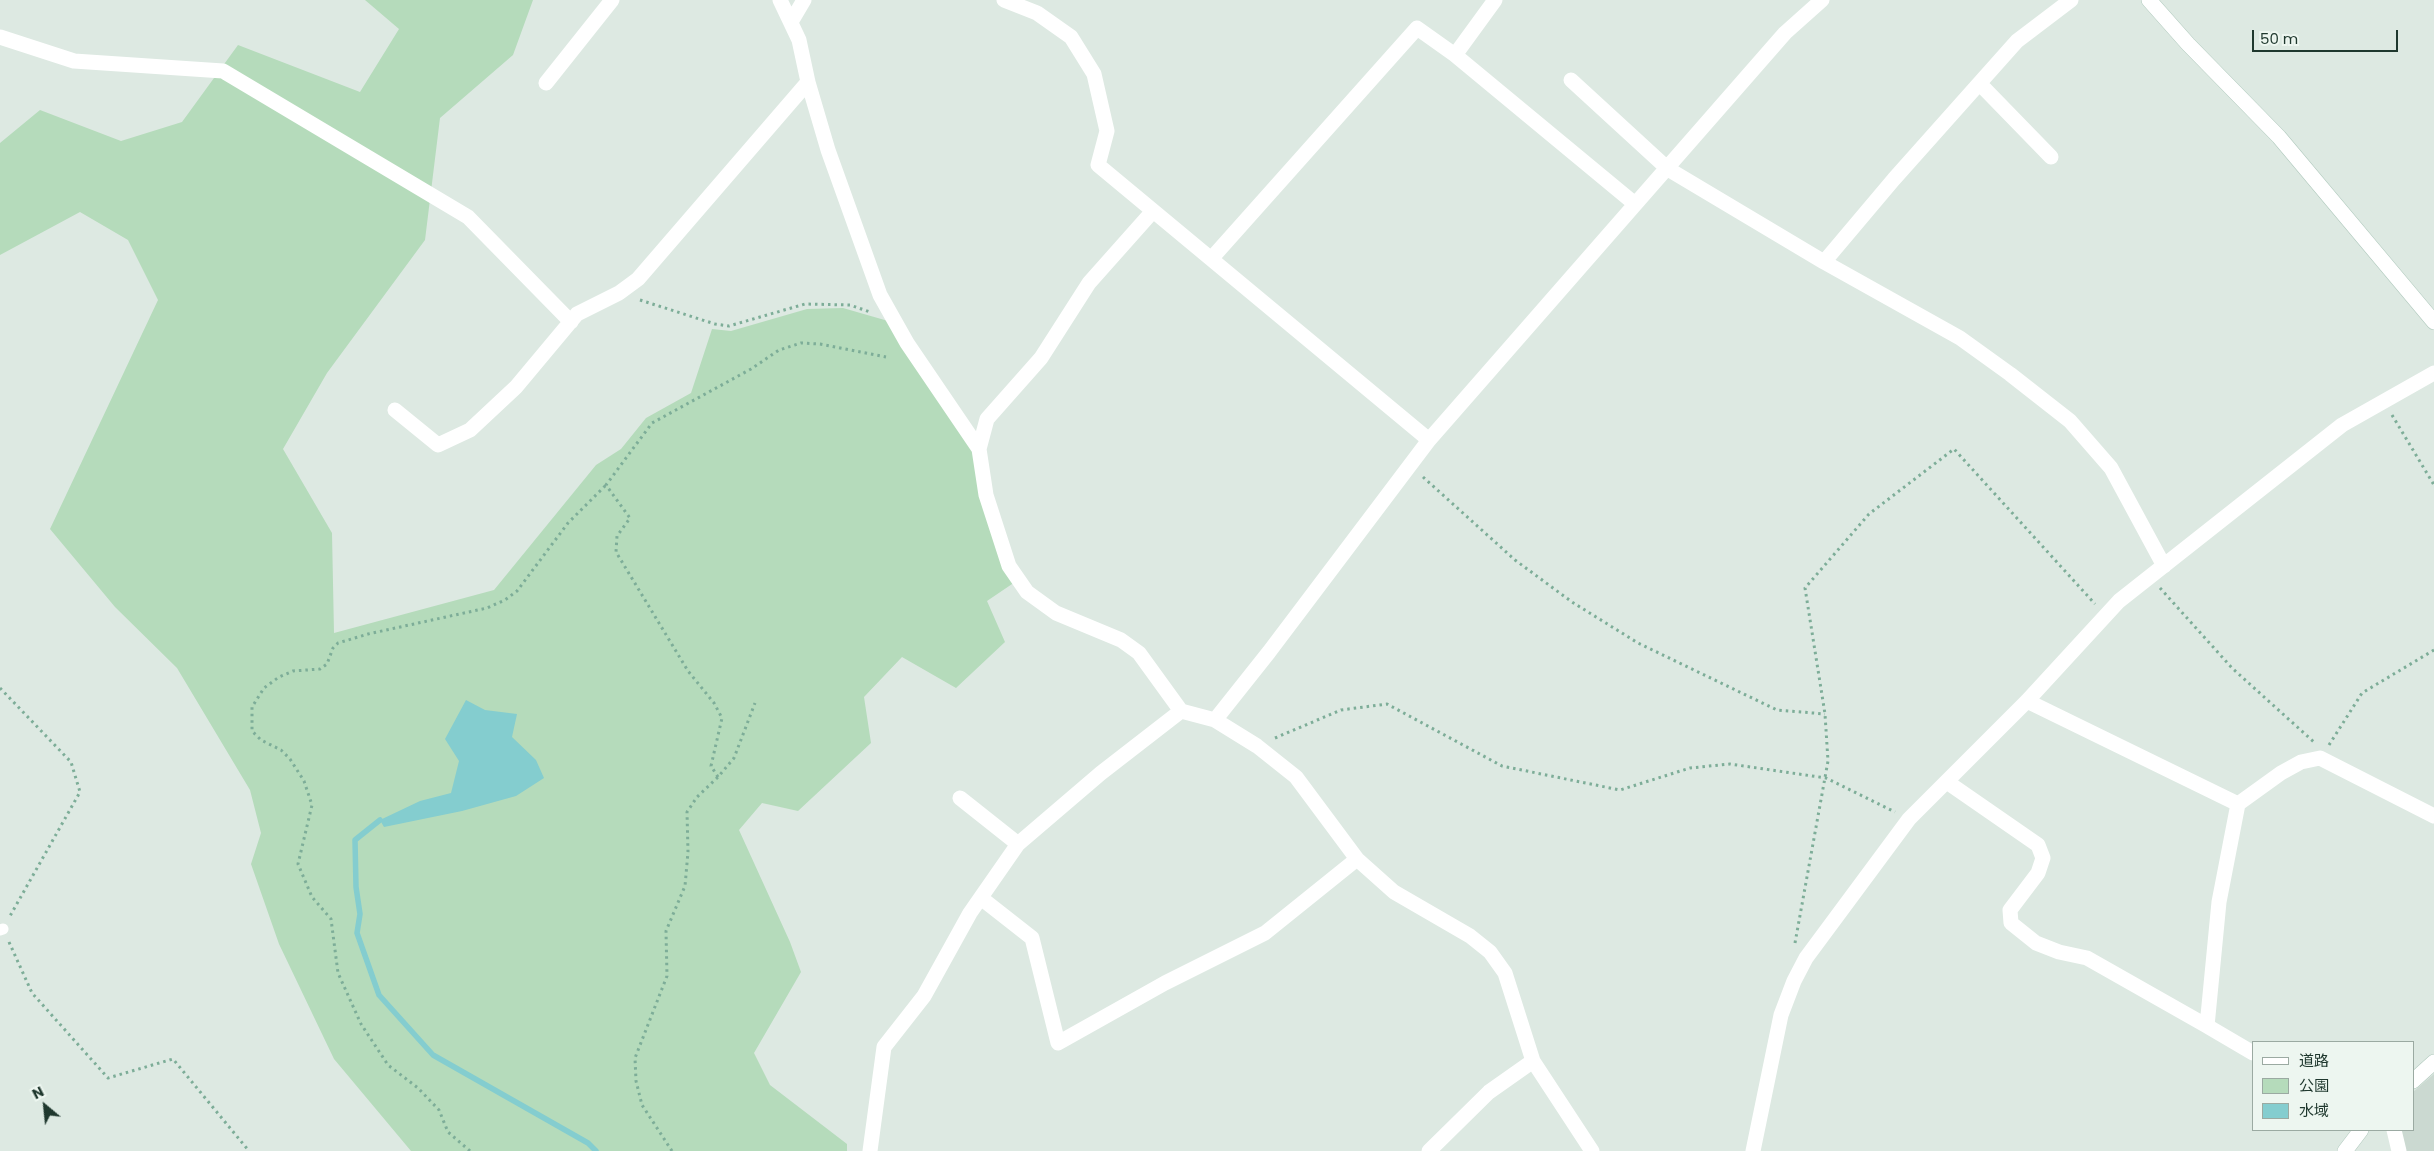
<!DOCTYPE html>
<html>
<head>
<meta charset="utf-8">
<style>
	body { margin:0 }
	#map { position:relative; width:2434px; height:1151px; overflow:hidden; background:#dde9e2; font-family:Poppins,"Noto Sans JP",sans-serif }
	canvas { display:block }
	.legend { position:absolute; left:2252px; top:1041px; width:162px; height:90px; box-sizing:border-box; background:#edf6f0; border:1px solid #9baaa2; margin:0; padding:6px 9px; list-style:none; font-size:15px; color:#1f382e }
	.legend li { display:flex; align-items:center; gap:10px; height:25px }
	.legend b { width:25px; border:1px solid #9baaa2 }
	.north { position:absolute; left:20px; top:1081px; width:50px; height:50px; -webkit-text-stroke:4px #edf6f0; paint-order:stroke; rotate:332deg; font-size:14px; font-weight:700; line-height:20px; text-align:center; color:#1f382e }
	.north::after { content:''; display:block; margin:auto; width:18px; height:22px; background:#1f382e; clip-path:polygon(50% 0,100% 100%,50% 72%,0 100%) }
	.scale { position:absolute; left:2252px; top:30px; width:146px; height:22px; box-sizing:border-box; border:2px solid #1f382e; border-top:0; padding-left:6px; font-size:15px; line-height:18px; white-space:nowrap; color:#1f382e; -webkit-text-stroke:4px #edf6f0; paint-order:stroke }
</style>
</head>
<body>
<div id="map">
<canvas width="2434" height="1151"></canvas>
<ul class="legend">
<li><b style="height:6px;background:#fff"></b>道路</li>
<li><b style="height:14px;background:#b5dbbb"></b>公園</li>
<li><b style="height:14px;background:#84cdcf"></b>水域</li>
</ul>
<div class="north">N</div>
<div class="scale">50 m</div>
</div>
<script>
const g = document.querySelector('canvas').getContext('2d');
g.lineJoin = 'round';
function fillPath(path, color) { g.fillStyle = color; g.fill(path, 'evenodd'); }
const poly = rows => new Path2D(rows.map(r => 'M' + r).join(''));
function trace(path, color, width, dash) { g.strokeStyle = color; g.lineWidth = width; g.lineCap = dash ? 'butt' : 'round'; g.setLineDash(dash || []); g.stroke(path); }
fillPath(poly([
	[2434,1074,2434,1151,2405,1151,2401,1130,2413,1130,2413,1092]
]), '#cbd9d1');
fillPath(poly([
	[365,0,533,0,513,55,440,118,425,240,327,373,283,449,332,533,334,633,494,590,596,465,621,449,646,418,691,393,712,329,731,331,807,309,843,308,895,323,970,435,1018,580,987,601,1005,642,956,688,902,657,864,697,871,743,798,811,762,803,739,830,790,942,801,972,754,1053,770,1085,847,1144,847,1151,411,1151,334,1059,279,944,251,864,261,833,250,790,177,668,115,607,50,529,158,300,128,240,80,212,0,255,0,143,40,110,121,141,182,122,238,45,360,92,399,29]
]), '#b5dbbb');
fillPath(poly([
	[466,700,485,710,517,714,512,737,536,760,544,778,516,796,462,811,384,827,380,820,420,801,451,793,459,761,445,739]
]), '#84cdcf');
trace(poly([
	[380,820,355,840,356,887,360,914,357,933,379,995,433,1055,588,1143,596,1151]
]), '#84cdcf', 5.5);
const secondary = poly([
	[2149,0,2188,44,2279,137,2434,322],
	[2413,1081,2434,1062],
	[2345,1151,2361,1130]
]);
trace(secondary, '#b0c9bd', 16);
trace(poly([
	[640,300,715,324,729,326,805,304,850,305,870,312],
	[2392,415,2434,485],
	[1423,477,1515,560,1572,602,1638,643,1777,710,1825,714],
	[2160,588,2232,668,2315,743],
	[0,688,71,762,80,792,10,916],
	[1275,738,1341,710,1387,704,1502,766,1620,790,1690,768,1730,764,1826,778,1895,812],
	[2329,745,2362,693,2434,650],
	[718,777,711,766,722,718,714,703,688,671,616,552,617,536,630,518,606,485,652,423,751,369,779,350,801,343,820,344,886,357],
	[9,942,32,993,108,1078,173,1059,249,1151],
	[1795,943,1828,761,1825,714,1805,588,1869,514,1954,449,2095,604],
	[470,1151,448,1132,439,1110,418,1088,388,1065,361,1024,338,973,331,919,312,897,298,864,312,805,304,781,290,759,281,750,261,740,252,731,252,707,264,688,279,677,293,671,320,669,327,664,333,648,338,643,368,634,487,608,505,600,517,591,568,523,606,485],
	[672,1151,642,1105,636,1081,635,1058,667,976,666,931,685,886,688,852,687,812,697,797,718,777,734,758,755,703]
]), '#7dad98', 3, [2.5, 4]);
trace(poly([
	[0,930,3,929]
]), '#fff', 11);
trace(poly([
	[780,0,799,40,808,82,828,150,880,295,907,343,979,449,986,495,1009,566,1027,592,1056,613,1121,640,1139,653,1181,711,1215,720,1257,746,1296,777,1357,859,1394,892,1470,936,1490,952,1505,973,1533,1061,1592,1151],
	[1004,0,1037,13,1071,37,1094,74,1107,131,1098,165,1429,440],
	[791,22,804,0],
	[0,37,74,61,223,71,468,217,571,322],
	[1455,55,1495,0],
	[1571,80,1668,169,1824,262,1960,338,2010,374,2070,421,2111,468,2164,566],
	[546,83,612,0],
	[1980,84,2051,157],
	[1211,259,1417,28,1455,55,1635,204],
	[1824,262,1894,179,2017,41,2071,0],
	[395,410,438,445,470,430,516,387,577,314,619,293,638,279,808,82],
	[979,449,987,419,1041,358,1089,283,1153,211],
	[2027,701,2238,804,2219,902,2207,1026,2253,1053],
	[1215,720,1269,652,1429,440,1785,33,1822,0],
	[1947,782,2038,845,2043,858,2038,873,2010,910,2011,923,2036,943,2059,952,2087,958,2207,1026],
	[960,798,1018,844],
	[2238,804,2281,773,2301,762,2320,758,2434,816],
	[981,898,1032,938,1058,1043,1165,983,1265,933,1357,859],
	[2394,1130,2399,1151],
	[870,1151,884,1047,924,996,970,913,1018,844,1101,773,1181,711],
	[1429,1151,1489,1092,1533,1061],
	[1753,1151,1781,1015,1794,981,1806,958,1909,819,2027,701,2119,601,2342,425,2434,373]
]), '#fff', 15);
trace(secondary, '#fff', 15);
</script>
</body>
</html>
